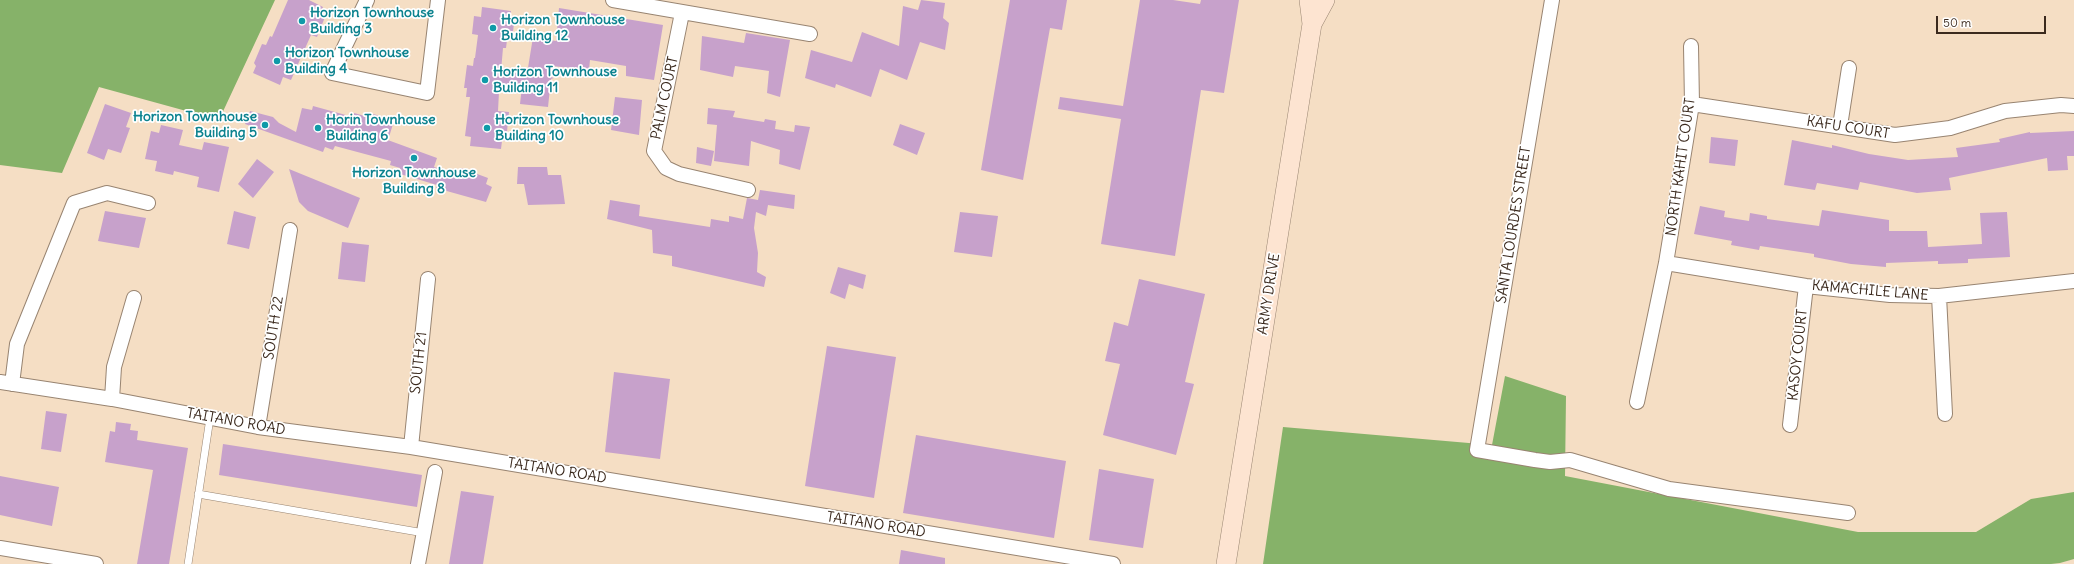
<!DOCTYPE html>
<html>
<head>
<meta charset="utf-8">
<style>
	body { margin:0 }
	#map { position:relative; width:2074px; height:564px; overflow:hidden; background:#f5dec4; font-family:Delius,sans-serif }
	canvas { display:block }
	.scale { position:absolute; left:1936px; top:16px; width:110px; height:18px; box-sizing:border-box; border:2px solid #3b2a1e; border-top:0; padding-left:5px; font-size:12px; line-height:14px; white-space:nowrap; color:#3b2a1e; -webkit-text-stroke:3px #fff; paint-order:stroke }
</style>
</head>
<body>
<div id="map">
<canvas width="2074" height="564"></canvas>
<div class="scale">50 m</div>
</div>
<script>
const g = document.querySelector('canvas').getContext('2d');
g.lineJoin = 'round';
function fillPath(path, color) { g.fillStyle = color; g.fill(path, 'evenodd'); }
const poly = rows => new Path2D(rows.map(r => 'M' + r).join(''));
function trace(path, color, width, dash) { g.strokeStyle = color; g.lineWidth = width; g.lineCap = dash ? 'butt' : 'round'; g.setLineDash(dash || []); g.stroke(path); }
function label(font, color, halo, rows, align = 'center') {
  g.font = font + ' Delius,sans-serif'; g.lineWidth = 3.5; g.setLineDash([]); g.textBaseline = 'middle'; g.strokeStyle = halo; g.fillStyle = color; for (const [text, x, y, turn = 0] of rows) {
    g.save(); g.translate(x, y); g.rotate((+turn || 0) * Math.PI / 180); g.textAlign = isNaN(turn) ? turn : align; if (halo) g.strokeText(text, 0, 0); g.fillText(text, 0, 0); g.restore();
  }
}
fillPath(poly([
	[0,0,275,0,219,120,99,87,62,173,0,165],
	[1505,376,1566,396,1565,476,1858,532,1976,532,2031,499,2074,492,2074,559,2060,563,2051,564,1263,564,1283,427,1492,445]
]), '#86b269');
fillPath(poly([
	[288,0,309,0,323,7,320,15,325,17,317,37,311,35,291,80,283,77,280,85,253,73,256,66,254,63,262,44,266,45,270,36,272,37],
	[921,0,945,3,943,18,949,23,945,50,920,42,907,80,880,69,871,97,836,84,835,88,805,78,811,50,852,62,862,32,899,46,903,6,918,10],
	[1010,0,1067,0,1062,30,1050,28,1023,180,981,170],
	[1140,0,1173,0,1200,4,1201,0,1239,0,1224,93,1201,90,1175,256,1101,244,1121,119,1058,109,1060,97,1123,106],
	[482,7,511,11,510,21,514,23,512,41,507,40,506,48,503,48,501,71,527,74,533,37,556,41,559,8,663,25,654,80,626,76,626,66,590,60,589,70,552,66,551,77,554,78,551,79,548,107,520,104,522,86,499,92,498,111,509,112,506,141,502,141,501,149,470,146,471,137,465,136,470,97,466,97,467,88,464,88,467,65,473,66,474,58,475,58,478,35,472,34,474,16,481,17],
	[746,33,790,40,780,97,767,93,769,71,735,66,733,77,700,70,702,36,744,43],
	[615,97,642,100,639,135,611,130],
	[105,104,131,113,126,127,130,128,121,153,108,149,104,160,87,153],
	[313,106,353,117,354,113,365,116,366,112,384,117,383,121,393,124,389,137,386,136,385,139,437,158,434,167,458,174,461,168,488,178,486,184,492,187,486,202,436,188,437,185,400,174,400,168,390,165,391,161,335,146,333,150,325,147,323,152,245,124,250,111,273,117,279,123,296,132,302,108,312,110],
	[708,108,735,111,733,117,764,122,765,119,776,121,775,129,794,132,795,125,810,127,800,170,779,164,780,150,751,141,749,166,714,161,717,125,707,124],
	[900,124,925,133,917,155,893,145],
	[161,125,183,130,179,145,202,150,204,142,229,147,219,192,197,187,199,177,174,171,173,175,155,171,157,161,145,159,151,131,159,133],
	[2074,131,2074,156,2067,156,2068,170,2048,171,2047,158,1949,178,1951,190,1917,193,1860,182,1858,190,1817,183,1815,190,1784,185,1792,140,1832,148,1832,145,1869,154,1908,160,1958,157,1956,148,2000,142,1999,139,2030,132,2030,133],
	[1711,137,1738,140,1735,166,1709,163],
	[697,147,714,151,711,166,696,163],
	[257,159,274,172,253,198,238,184],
	[518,167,547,167,548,175,561,175,565,204,528,205,524,184,517,184],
	[289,169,360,198,348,228,308,211,299,202],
	[760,190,795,195,794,209,768,205,766,216,756,212,754,228,758,253,757,272,766,277,764,287,672,266,672,256,653,253,652,230,607,219,610,200,640,205,639,216,710,227,711,219,729,222,729,216,743,219,747,198,758,200],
	[1700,206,1725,211,1724,217,1749,221,1750,213,1767,216,1767,219,1819,226,1822,210,1889,220,1889,231,1927,231,1928,247,1982,244,1980,213,2007,212,2010,257,1968,259,1968,263,1938,264,1938,261,1886,263,1886,267,1851,264,1814,257,1814,254,1760,246,1759,250,1731,245,1732,241,1694,234],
	[105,211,146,218,139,248,98,241],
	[234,211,256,217,249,249,227,244],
	[960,212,998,216,992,257,954,252],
	[342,242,369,245,365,282,338,279],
	[838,267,866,275,863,289,849,284,845,299,830,293],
	[1139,279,1205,294,1185,382,1194,384,1176,455,1103,435,1120,364,1105,361,1114,322,1128,326],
	[827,346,896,357,874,498,805,486],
	[614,372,670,379,660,459,605,452],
	[46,411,67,414,61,452,41,449],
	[116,422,131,424,130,430,138,431,137,440,188,448,169,564,137,564,153,470,105,462,110,431,115,432],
	[916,435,1066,461,1054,538,903,513],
	[223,444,422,475,417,507,219,475],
	[1099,469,1154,479,1143,548,1089,540],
	[0,476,59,487,52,526,0,515],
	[461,491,494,496,483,564,449,564],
	[901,550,945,558,945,564,899,564]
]), '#c7a1cb');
const lane = poly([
	[198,494,424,533],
	[188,564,210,418]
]);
const street = poly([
	[367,0,332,73,427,93,438,0],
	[613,0,810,34],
	[1552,0,1477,450,1535,460,1550,462,1570,460,1669,489,1848,513],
	[682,13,654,151,666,168,679,174,748,190],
	[1692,104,1895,135,1950,128,2005,111,2061,105,2074,106],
	[1840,126,1849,68],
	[1666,263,1806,286,1890,295,1939,296,2074,281],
	[1939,296,1945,414],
	[0,382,112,399,258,427,411,447,1113,564],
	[12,384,17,344,74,203,107,193,148,203],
	[112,399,114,367,134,298],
	[1637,402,1666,263,1692,104,1691,46],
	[1790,425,1806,286],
	[258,427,290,230],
	[411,447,428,279],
	[0,548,96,564],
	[418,564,435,472]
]);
const secondary = poly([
	[1312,24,1325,0],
	[1226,564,1312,24,1309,0]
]);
trace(lane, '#988471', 8);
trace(street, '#988471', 16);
trace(secondary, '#988471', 20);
trace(lane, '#fff', 7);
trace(street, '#fff', 14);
trace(secondary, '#fde4d1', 19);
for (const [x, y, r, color] of [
	[302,21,4,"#0f9aa8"],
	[493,28,4,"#0f9aa8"],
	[277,61,4,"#0f9aa8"],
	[485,80,4,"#0f9aa8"],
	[265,125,4,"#0f9aa8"],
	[318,128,4,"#0f9aa8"],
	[487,128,4,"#0f9aa8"],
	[414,158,4,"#0f9aa8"]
]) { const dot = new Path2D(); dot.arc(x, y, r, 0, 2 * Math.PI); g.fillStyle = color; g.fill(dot); trace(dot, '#fff', 1.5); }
label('bold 14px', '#0d838f', '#fff', [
	["Horizon Townhouse",310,13],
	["Building 3",310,29],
	["Horizon Townhouse",501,20],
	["Building 12",501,36],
	["Horizon Townhouse",285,53],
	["Building 4",285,69],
	["Horizon Townhouse",493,72],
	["Building 11",493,88],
	["Horizon Townhouse",257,117,"right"],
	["Building 5",257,133,"right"],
	["Horin Townhouse",326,120],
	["Building 6",326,136],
	["Horizon Townhouse",495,120],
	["Building 10",495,136],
	["Horizon Townhouse",414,173,"center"],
	["Building 8",414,189,"center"]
], 'left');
label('14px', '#3b2a1e', '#fff', [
	["PALM COURT",665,98,-78],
	["KAFU COURT",1848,128,9],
	["NORTH KAHIT COURT",1681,167,-82],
	["SANTA LOURDES STREET",1514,225,-81],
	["KAMACHILE LANE",1870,291,5],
	["ARMY DRIVE",1269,294,-81],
	["SOUTH 22",274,328,-81],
	["KASOY COURT",1798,355,-84],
	["SOUTH 21",419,363,-84],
	["TAITANO ROAD",236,422,10],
	["TAITANO ROAD",557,471,9],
	["TAITANO ROAD",876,525,9]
]);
</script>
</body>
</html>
